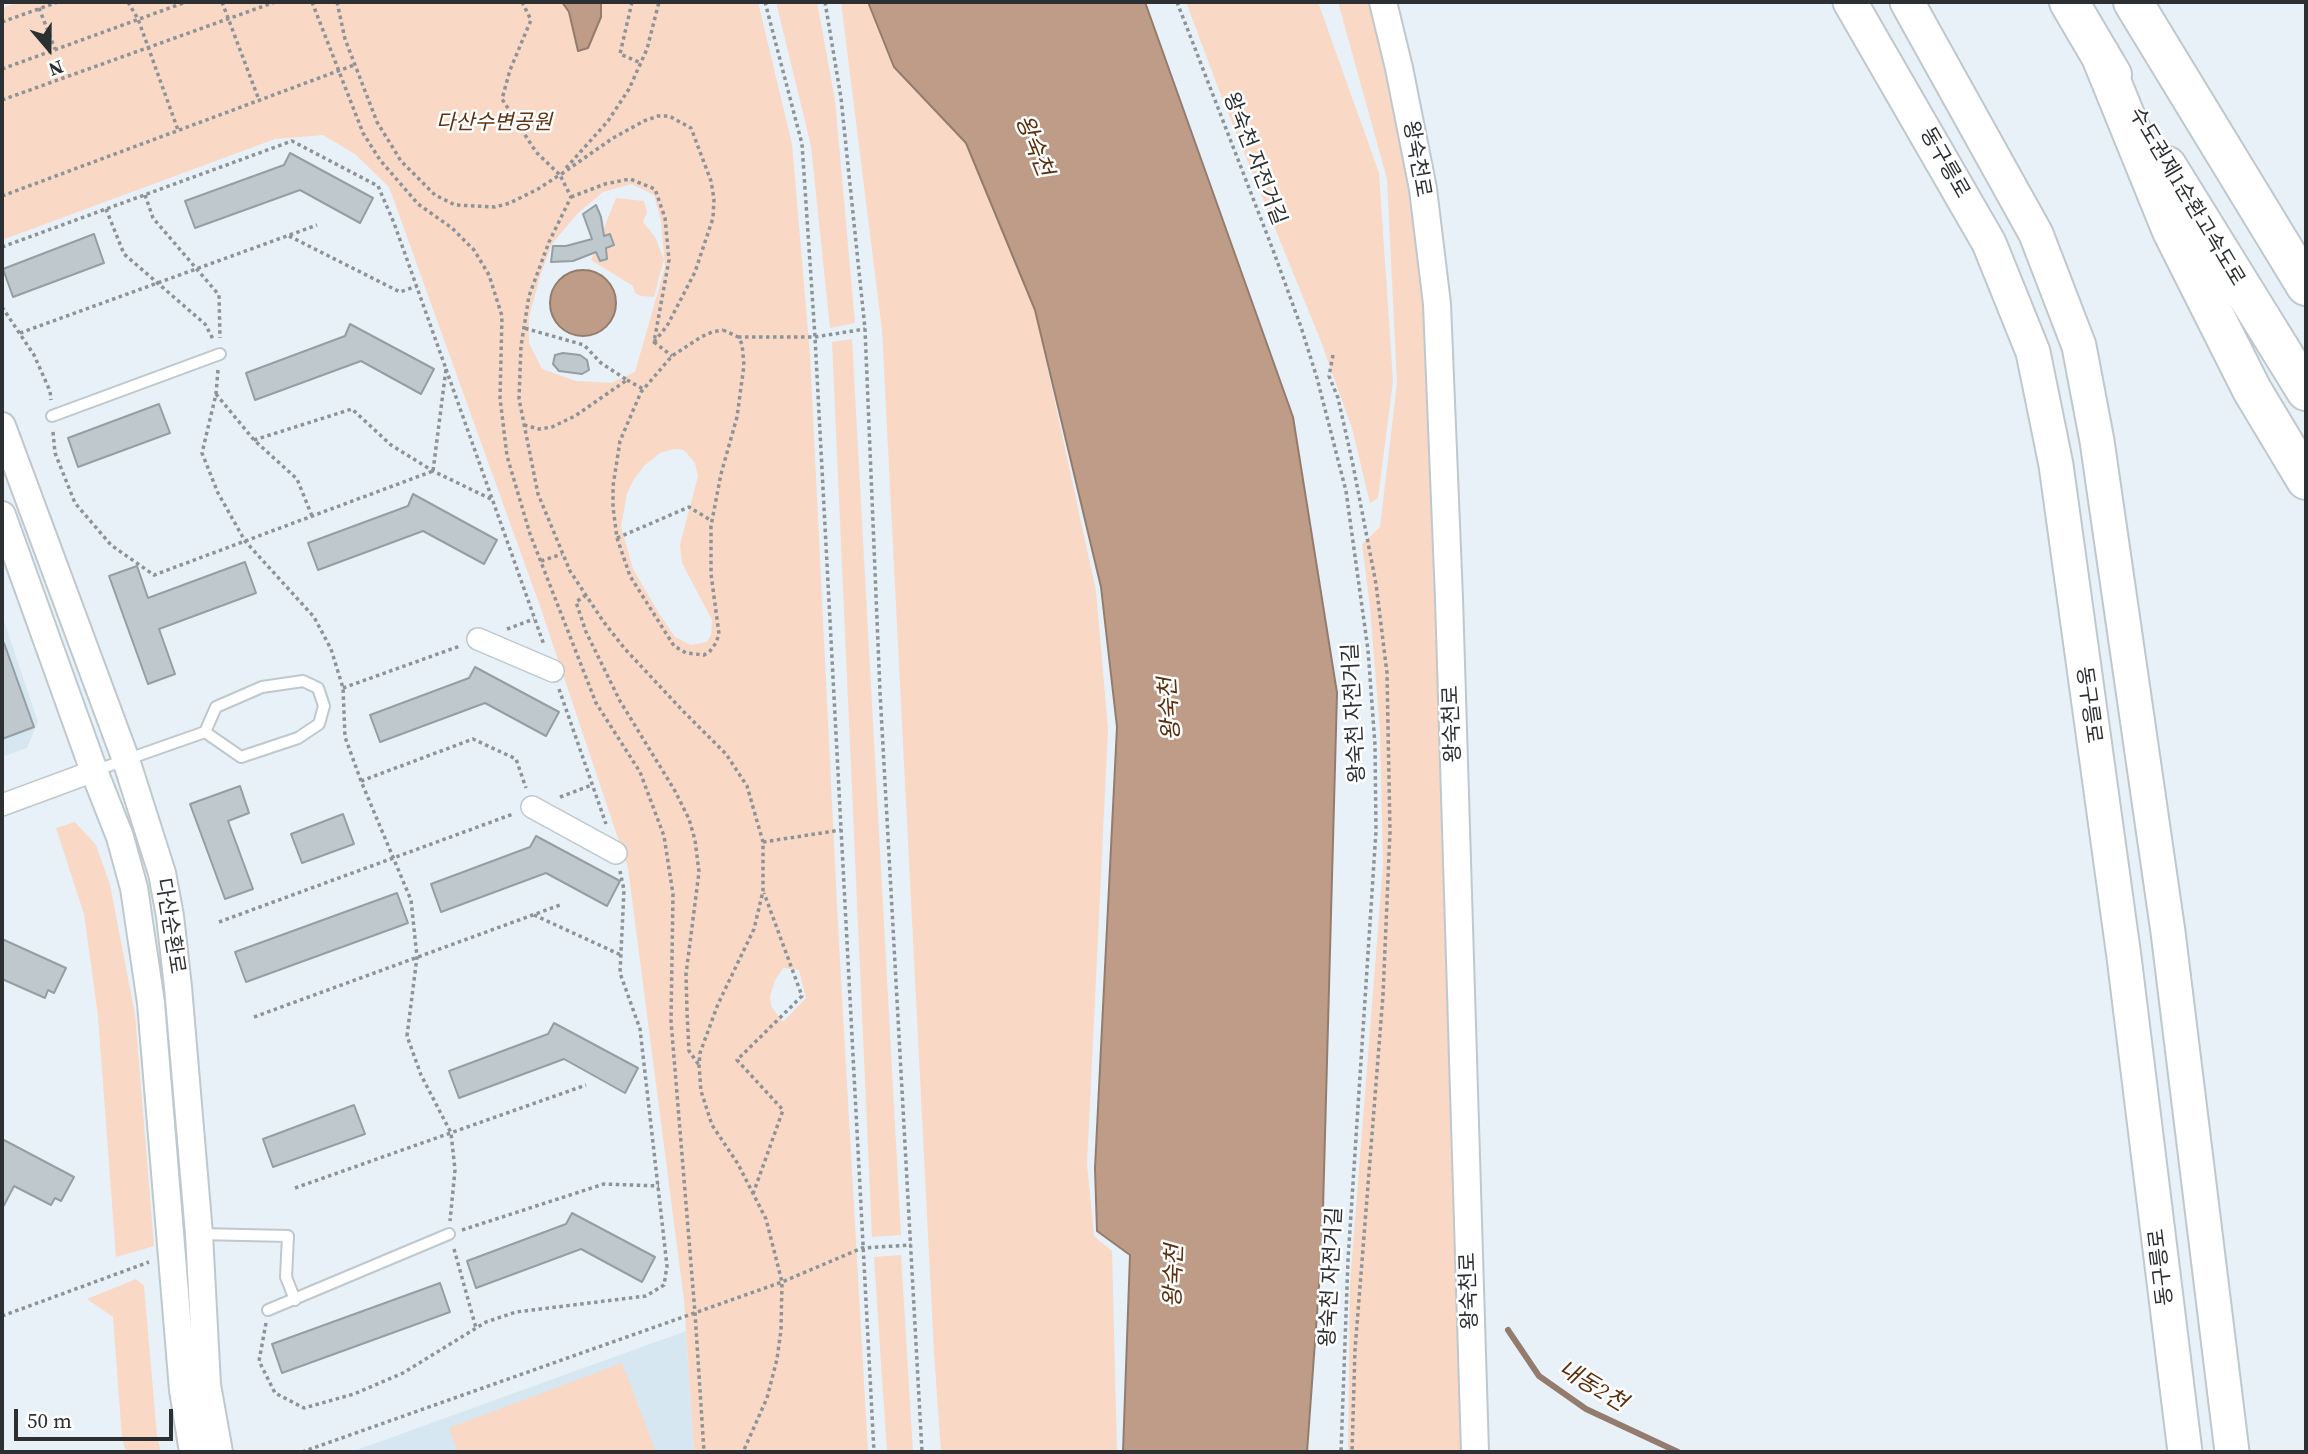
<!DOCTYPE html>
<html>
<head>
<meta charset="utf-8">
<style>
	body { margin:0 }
	#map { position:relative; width:2308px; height:1454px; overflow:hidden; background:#e8f1f7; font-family:"Source Serif 4",serif }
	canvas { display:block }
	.frame { position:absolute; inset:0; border:4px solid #2c3032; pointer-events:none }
	.north { position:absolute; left:14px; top:14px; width:70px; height:70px; -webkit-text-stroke:5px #fff; paint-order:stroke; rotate:160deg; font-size:19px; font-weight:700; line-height:28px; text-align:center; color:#2c3032 }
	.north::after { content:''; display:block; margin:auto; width:24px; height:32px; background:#2c3032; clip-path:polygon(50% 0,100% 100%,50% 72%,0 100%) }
	.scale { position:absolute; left:14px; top:1409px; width:159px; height:32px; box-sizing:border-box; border:4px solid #2c3032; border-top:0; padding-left:9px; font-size:21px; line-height:24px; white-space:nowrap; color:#2c3032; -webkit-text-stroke:5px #fff; paint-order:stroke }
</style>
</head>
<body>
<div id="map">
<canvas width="2308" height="1454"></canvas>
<div class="frame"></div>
<div class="north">N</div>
<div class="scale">50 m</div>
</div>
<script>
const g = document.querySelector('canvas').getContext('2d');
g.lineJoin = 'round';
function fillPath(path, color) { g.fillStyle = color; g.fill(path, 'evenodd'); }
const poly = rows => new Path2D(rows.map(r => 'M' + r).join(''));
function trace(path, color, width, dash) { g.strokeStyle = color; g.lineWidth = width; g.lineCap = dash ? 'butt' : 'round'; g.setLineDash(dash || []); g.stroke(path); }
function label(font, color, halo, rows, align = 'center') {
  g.font = font + ' "Source Serif 4","Noto Sans KR",serif'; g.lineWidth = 5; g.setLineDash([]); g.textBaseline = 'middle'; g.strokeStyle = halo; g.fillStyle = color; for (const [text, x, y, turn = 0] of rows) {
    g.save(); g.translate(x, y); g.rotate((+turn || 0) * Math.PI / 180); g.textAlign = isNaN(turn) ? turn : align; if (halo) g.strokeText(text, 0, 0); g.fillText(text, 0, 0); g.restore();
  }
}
fillPath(poly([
	[2,615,38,722,27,748,2,757],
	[686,1331,694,1452,351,1452]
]), '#d6e7f1');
fillPath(poly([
	[19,2,758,2,792,144,810,355,838,926,868,1452,694,1452,684,1300,628,868,541,609,389,187,355,154,323,135,275,139,2,240,2,8],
	[632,184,654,195,661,221,665,267,635,372,611,383,576,381,542,369,529,343,529,317,541,273,552,244,577,214,603,192],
	[674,449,684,450,695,463,698,476,680,545,682,563,712,620,711,635,707,642,691,645,675,637,660,615,633,569,621,527,627,493,634,479,645,465,660,453],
	[783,968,799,970,806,998,783,1022,771,1006,770,996,775,980],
	[776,2,817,2,835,100,855,323,830,328,811,146],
	[841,2,868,2,894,67,966,143,1035,310,1096,591,1108,729,1087,1164,1094,1236,1112,1251,1117,1452,941,1452,934,1352,882,330],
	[1186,2,1318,2,1379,173,1393,381,1378,498,1370,503,1352,428,1320,339,1222,98],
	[1338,2,1375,2,1430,288,1466,1452,1348,1452,1350,1284,1383,865,1380,731,1370,607,1362,544,1380,527,1397,383,1387,179],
	[616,198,644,201,647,212,643,222,655,237,664,259,654,297,641,296,635,293,633,286,591,260],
	[852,339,901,1235,872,1237,832,342],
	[75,822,96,845,110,885,135,1014,154,1246,116,1257,98,1016,84,914,56,828],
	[901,1255,913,1452,887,1452,874,1257],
	[136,1279,144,1286,157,1436,161,1452,126,1452,122,1438,113,1317,87,1299],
	[622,1363,656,1452,458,1452,449,1428]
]), '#f9d8c5');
const water = poly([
	[562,2,601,2,601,17,588,48,578,51,569,12,562,2],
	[868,2,1145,2,1293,417,1337,693,1322,1245,1307,1452,1123,1452,1130,1255,1097,1231,1095,1168,1117,727,1101,587,1035,310,966,143,894,67,868,2],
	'550 303a33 33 0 1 1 66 0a33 33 0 1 1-66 0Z'
]);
fillPath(water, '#bf9c87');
trace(water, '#937c6e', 2);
trace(poly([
	[1508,1330,1539,1376,1586,1409,1678,1452]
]), '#937c6e', 6);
const building = poly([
	[290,153,373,198,360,223,300,190,195,228,185,201,284,165,290,153],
	[596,205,601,217,604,236,610,234,614,245,606,248,607,259,600,261,596,252,573,261,551,262,553,246,566,246,592,239,583,214,596,205],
	[94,234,104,263,13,297,3,269,94,234],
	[350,324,434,369,421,394,361,361,255,400,246,373,345,336,350,324],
	[563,353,580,355,587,360,589,370,582,374,559,371,553,364,555,355,563,353],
	[159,404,170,433,78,467,68,438,159,404],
	[413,494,497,540,484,564,423,531,318,570,308,543,408,506,413,494],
	[245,562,256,593,159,629,175,674,148,684,109,576,137,566,148,598,245,562],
	[2,643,4,643,34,727,2,739,2,643],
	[475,667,559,712,546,736,485,703,380,742,370,715,469,678,475,667],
	[240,786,249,813,228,821,253,889,225,899,190,804,240,786],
	[343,814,354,844,302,863,291,834,343,814],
	[536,836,620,881,607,906,546,873,441,912,431,884,530,847,536,836],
	[397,893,408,923,246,982,235,952,397,893],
	[2,939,66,968,54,993,48,990,45,998,2,979,2,939],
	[554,1023,638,1068,625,1093,564,1059,459,1098,449,1071,548,1034,554,1023],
	[354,1105,365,1134,273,1167,263,1139,354,1105],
	[2,1139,74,1177,61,1201,55,1198,51,1205,14,1186,2,1209,2,1139],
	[572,1213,655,1257,642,1282,581,1249,476,1288,467,1261,566,1224,572,1213],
	[440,1283,450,1312,282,1373,272,1344,440,1283]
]);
fillPath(building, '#bec8cd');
trace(building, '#959ea3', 2);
const service = poly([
	[52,416,220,354],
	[94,771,205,732,216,707,262,687,303,681,318,688,324,706,319,724,298,738,241,757,205,732],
	[199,1234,288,1236,286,1277,295,1300],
	[268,1310,449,1234]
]);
const minor = poly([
	[478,639,553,671],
	[2,805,94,771],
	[532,807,616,853]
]);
const tertiary = poly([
	[1383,2,1399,68,1423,189,1437,304,1449,598,1475,1452],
	[2,426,126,760,162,873,170,916,178,987,199,1234,207,1385,219,1452],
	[2,515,94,771,120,837,134,888,151,1003,183,1390,193,1452]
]);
const primary = poly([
	[1850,2,1989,243,2033,352,2056,465,2124,957,2185,1452],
	[1907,2,2036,234,2079,346,2097,441,2168,932,2232,1452]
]);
const motorway = poly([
	[2069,2,2112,75],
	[2133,2,2306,286],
	[2100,54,2172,231,2252,390,2306,480],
	[2167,166,2306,391]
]);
trace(service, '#bec8cd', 14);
trace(minor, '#bec8cd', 24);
trace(tertiary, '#bec8cd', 30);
trace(primary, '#bec8cd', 37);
trace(motorway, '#bec8cd', 42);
trace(poly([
	[128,2,138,19,178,130],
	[222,2,259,100],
	[312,2,363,133,380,160,418,204,452,228,474,250,489,275,502,316,500,398,507,456,530,534,596,703,640,772,664,836,673,894,671,1021,695,1313,704,1452],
	[337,2,345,39,377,122,401,161,435,195,455,205,495,207,510,203,538,189,561,174],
	[522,2,531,20,510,70,502,99,536,152,560,175],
	[632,2,620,54,641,63],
	[765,2,802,144,815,337,874,1452],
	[825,2,841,98,865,329,880,692,922,1452],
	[1177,2,1273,250,1301,327,1317,378,1346,491,1368,650,1375,745,1376,831,1348,1260,1341,1452],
	[39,8,55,49],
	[2,22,58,2],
	[2,69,186,2],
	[2,100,275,2],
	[566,168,608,121,629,89,647,49,659,2],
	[145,195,153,218,219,295,220,338],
	[2,196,354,65],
	[571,197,605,184,630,179,655,189,665,218,669,260,654,342,672,356],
	[106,209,124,254,205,324,213,339],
	[289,236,400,292,417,286],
	[2,247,292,141,378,186,394,223,446,369,433,471],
	[2,307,34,355,50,391,51,400],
	[723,330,738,337,742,344,744,365,737,417,721,474,711,526,711,574,719,634,716,643,710,651,704,655,686,653,674,646,630,576,617,538,613,507,613,486,620,441,641,392,672,356,701,337,712,332,723,330],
	[20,333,317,225],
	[738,337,815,337,865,329],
	[654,342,667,326,695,272,713,218,714,199,711,181,691,128,669,116,658,116,644,121,613,138,560,175,571,197,549,242,529,296,521,346,519,399,538,494,570,571,603,621,625,649,683,711,726,754,747,786,763,842,763,891,754,929,718,1004,700,1053,699,1065,701,1091,712,1125,738,1164,766,1219,782,1282,781,1330,777,1359,767,1398,743,1452],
	[1333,355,1329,376,1338,398,1353,465,1376,584,1387,673,1390,832,1383,995,1355,1350,1352,1452],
	[446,369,544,645],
	[218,370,216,394,202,453,218,493,245,541,314,617,331,649,343,688,345,737,361,781,411,900,417,957,407,1036,421,1075,451,1133,455,1170,450,1221],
	[627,380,643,389],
	[216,394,254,440,297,479,312,516],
	[524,425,539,429,552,427,575,416,627,380,601,363,584,345,524,328],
	[53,432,55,453,75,503,111,545,154,575,433,471],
	[254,440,352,409,391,445,433,471,493,500],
	[617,538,689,507,712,521],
	[541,561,562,554],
	[586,595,576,602,586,632,620,701,675,791,689,819,695,840,699,872,686,974,687,1012,689,1051,699,1065],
	[507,629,534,619],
	[343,688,460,646],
	[559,689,606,824],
	[361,781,473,739,516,759,526,788],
	[560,797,592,785],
	[763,842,841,830],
	[534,915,621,955],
	[219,922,513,814],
	[254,1017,560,905],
	[295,1188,586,1085],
	[753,1194,783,1110,737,1060,802,996,764,893],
	[462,1230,604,1184,659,1186],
	[454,1249,476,1328],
	[2,1316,149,1262],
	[266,1323,259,1361,275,1393,304,1408,354,1394,403,1373,486,1322,516,1312,646,1296,664,1285,667,1266,640,1029,620,973,624,890,620,871],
	[302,1452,782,1282,862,1248,911,1245]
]), '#8d9397', 3.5, [3.5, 3.5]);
trace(service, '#fff', 10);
trace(minor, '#fff', 21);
trace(tertiary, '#fff', 26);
trace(primary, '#fff', 33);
trace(motorway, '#fff', 38);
label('italic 21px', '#603111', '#fff', [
	["다산수변공원",494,124]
]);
label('21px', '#2c3032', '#fff', [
	["왕숙천 자전거길",1254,159,69],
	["왕숙천로",1416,159,80],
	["동구릉로",1944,163,60],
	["수도권제1순환고속도로",2186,197,59],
	["동구릉로",2088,705,82],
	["왕숙천 자전거길",1355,713,-93],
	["왕숙천로",1453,724,-92],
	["다산순환로",169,926,81],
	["동구릉로",2162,1267,-97],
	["왕숙천 자전거길",1332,1277,-87],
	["왕숙천로",1470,1291,-92]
]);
label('italic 23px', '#5d2e0c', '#fff', [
	["왕숙천",1033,146,68],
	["왕숙천",1171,709,-94],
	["왕숙천",1175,1276,-88],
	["내동2천",1592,1387,31]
]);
</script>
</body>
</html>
